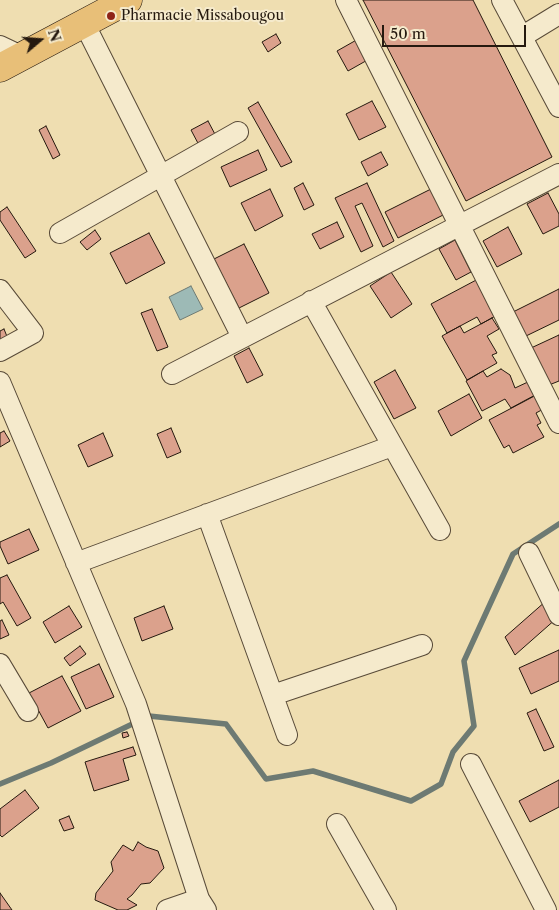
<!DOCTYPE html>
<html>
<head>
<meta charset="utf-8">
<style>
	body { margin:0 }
	#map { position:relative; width:559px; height:910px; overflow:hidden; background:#efdeb1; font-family:"Libre Caslon Text",serif }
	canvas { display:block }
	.north { position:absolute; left:15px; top:15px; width:50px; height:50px; -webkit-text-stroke:4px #f5eacc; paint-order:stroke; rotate:72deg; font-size:14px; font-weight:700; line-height:20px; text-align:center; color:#25190f }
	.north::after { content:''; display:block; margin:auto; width:18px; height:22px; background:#25190f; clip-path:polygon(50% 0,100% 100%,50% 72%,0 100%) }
	.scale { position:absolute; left:382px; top:25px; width:144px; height:22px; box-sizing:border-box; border:2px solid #25190f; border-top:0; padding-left:6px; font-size:15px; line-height:18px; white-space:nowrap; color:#25190f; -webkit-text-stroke:4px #f5eacc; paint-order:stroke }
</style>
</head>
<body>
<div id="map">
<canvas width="559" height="910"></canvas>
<div class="north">N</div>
<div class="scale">50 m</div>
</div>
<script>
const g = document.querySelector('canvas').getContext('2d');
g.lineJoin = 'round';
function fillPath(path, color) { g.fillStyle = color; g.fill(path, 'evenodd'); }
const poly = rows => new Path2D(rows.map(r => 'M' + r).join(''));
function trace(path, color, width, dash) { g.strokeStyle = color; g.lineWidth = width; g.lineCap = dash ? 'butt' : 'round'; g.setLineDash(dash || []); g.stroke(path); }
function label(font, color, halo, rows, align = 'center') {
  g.font = font + ' "Libre Caslon Text",serif'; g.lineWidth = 4; g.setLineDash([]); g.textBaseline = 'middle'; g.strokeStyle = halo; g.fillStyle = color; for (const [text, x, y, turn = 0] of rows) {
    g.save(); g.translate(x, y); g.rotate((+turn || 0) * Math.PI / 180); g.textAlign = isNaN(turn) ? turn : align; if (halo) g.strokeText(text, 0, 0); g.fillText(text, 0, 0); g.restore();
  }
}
const water = poly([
	[191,286,203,309,180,320,169,297,191,286]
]);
fillPath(water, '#9dbab6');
trace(water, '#6d7a73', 1);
trace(poly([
	[0,784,51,763,149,716,226,724,266,779,313,771,411,801,441,784,453,752,474,726,464,661,513,554,559,524]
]), '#6d7a73', 5.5);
const building = poly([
	[363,0,473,0,552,157,466,201,363,0],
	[276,34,281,43,268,52,262,42,276,34],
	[360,38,371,58,348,71,337,51,360,38],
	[372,101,386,127,359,140,346,114,372,101],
	[258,102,292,162,281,167,248,108,258,102],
	[208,121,217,138,200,147,191,130,208,121],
	[46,126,60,155,53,159,39,130,46,126],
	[258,150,267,170,230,187,221,167,258,150],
	[381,152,388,165,368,176,361,162,381,152],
	[303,183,314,205,304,210,294,188,303,183],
	[367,183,394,241,383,247,362,203,355,206,373,246,361,252,335,198,367,183],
	[433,188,447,213,398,238,385,212,433,188],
	[270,189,283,216,255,231,241,203,270,189],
	[548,193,559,214,559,226,543,234,527,204,548,193],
	[7,207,36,251,25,258,0,220,0,212,7,207],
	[337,222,344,237,320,249,312,234,337,222],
	[508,227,522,254,497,267,483,241,508,227],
	[95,230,101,239,87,250,80,242,95,230],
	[149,233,165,263,126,284,110,253,149,233],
	[455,240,471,272,456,280,439,249,455,240],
	[244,244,269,293,239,308,214,259,244,244],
	[391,272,412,304,391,318,370,286,391,272],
	[480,278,499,314,481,324,477,317,447,333,431,304,480,278],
	[559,289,559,320,526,336,513,312,559,289],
	[152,309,168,347,157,351,141,313,152,309],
	[492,318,499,329,487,336,497,353,492,355,497,363,467,380,442,336,460,326,464,333,492,318],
	[4,329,8,339,0,343,0,331,4,329],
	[559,335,559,381,549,385,531,348,559,335],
	[249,348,263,375,247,383,234,356,249,348],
	[501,369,510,375,515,388,530,381,537,394,511,408,505,399,482,411,466,381,483,371,487,377,501,369],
	[395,370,416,408,394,419,374,382,395,370],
	[542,392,549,406,536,413,541,423,537,425,544,437,513,453,509,445,504,448,489,420,542,392],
	[469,394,482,418,451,436,438,411,469,394],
	[171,428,181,452,167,458,157,434,171,428],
	[4,431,10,441,0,447,0,433,4,431],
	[103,433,113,456,88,467,78,445,103,433],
	[29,529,39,550,8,564,0,546,0,542,29,529],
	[7,575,31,618,17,626,3,602,0,604,0,578,7,575],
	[546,601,557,618,515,655,505,637,546,601],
	[69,606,82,627,55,643,43,622,69,606],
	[164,606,173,629,142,641,134,618,164,606],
	[2,620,9,635,0,639,0,621,2,620],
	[80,646,86,654,70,666,64,658,80,646],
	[559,650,559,681,531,694,519,668,559,650],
	[99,664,114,697,86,709,71,677,99,664],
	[62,676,81,711,48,728,29,693,62,676],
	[536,709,554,747,544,751,527,713,536,709],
	[127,732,129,736,123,738,122,733,127,732],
	[133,747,136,755,123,759,129,780,94,791,85,762,133,747],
	[559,780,559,807,530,822,519,801,559,780],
	[25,790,39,808,2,837,0,835,0,809,25,790],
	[69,816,74,828,64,831,59,820,69,816],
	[138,842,146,847,158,851,164,868,150,883,141,884,132,895,127,899,137,905,127,910,118,910,95,900,96,893,113,871,111,862,123,845,133,851,138,842],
	[0,893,12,910,0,910,0,893]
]);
fillPath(building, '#dba18c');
trace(building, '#25190f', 1);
const street = poly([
	[346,0,559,423],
	[502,0,559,107],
	[84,23,242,337],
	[523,36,559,14],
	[0,46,21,56],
	[60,233,238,132],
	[0,290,33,333,0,351],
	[311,301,440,530],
	[172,374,559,174],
	[0,382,136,704,199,899,206,910],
	[207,514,287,735],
	[529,553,559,615],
	[76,563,392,446],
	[0,664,28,711],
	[273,695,422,645],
	[471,764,546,910],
	[337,824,386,910],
	[167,910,199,899]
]);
const primary = poly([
	[0,68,128,0]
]);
trace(street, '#584a38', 22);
trace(primary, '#25190f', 29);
trace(street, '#f5eacc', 20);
trace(primary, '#e8bf78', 28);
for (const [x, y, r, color] of [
	[111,16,5,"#8f2418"]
]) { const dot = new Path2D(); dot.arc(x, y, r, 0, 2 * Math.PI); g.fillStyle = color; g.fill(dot); trace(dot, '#f5eacc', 2); }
label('14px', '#25190f', '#f5eacc', [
	["Pharmacie Missabougou",121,16]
], 'left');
</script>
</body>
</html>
